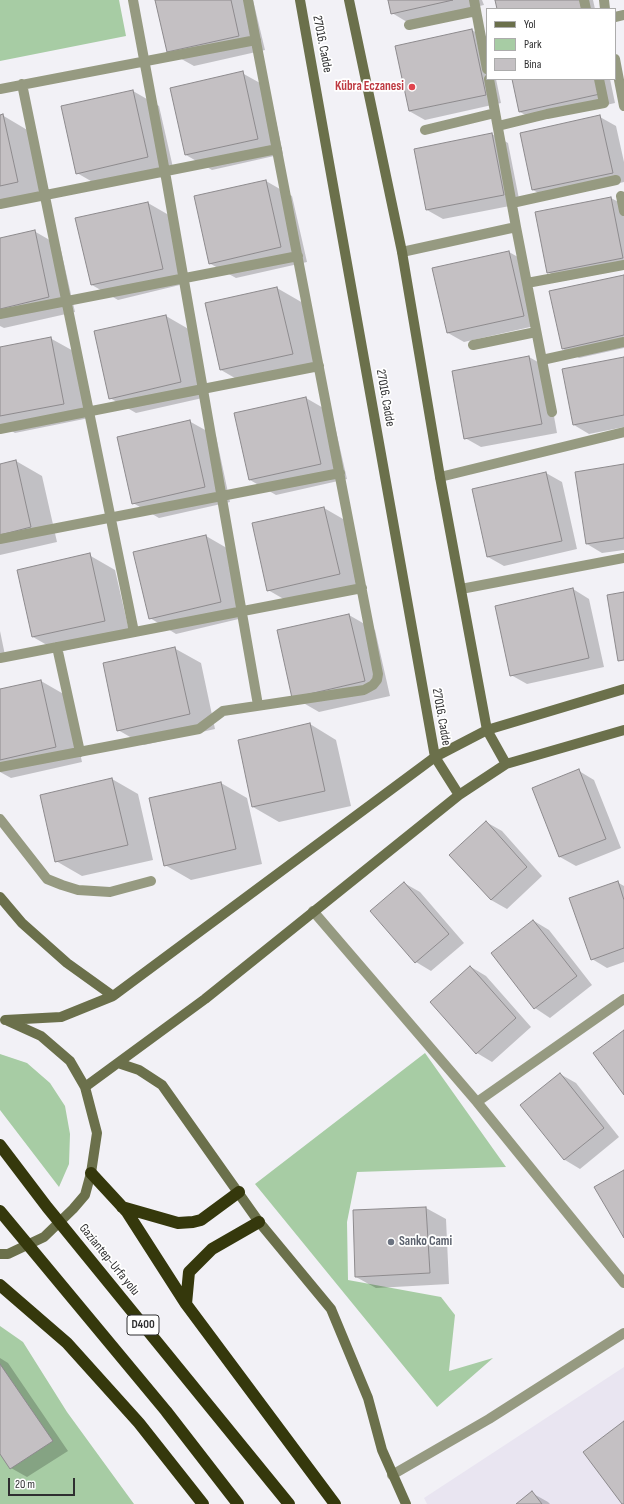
<!DOCTYPE html>
<html>
<head>
<meta charset="utf-8">
<style>
	body { margin:0 }
	#map { position:relative; width:624px; height:1504px; overflow:hidden; background:#f2f1f6; font-family:"Sofia Sans Condensed",sans-serif }
	canvas { display:block }
	.legend { position:absolute; left:486px; top:8px; width:130px; height:72px; box-sizing:border-box; background:#fff; border:1px solid #acacac; margin:0; padding:5px 7px; list-style:none; font-size:12px; color:#2f2f30 }
	.legend li { display:flex; align-items:center; gap:8px; height:20px }
	.legend b { width:20px; border:1px solid #acacac }
	.scale { position:absolute; left:8px; top:1478px; width:67px; height:18px; box-sizing:border-box; border:2px solid #2f2f30; border-top:0; padding-left:5px; font-size:12px; line-height:14px; white-space:nowrap; color:#2f2f30; -webkit-text-stroke:3px #fff; paint-order:stroke }
</style>
</head>
<body>
<div id="map">
<canvas width="624" height="1504"></canvas>
<ul class="legend">
<li><b style="height:5px;background:#6b704b"></b>Yol</li>
<li><b style="height:11px;background:#a7cca4"></b>Park</li>
<li><b style="height:11px;background:#c4c0c3"></b>Bina</li>
</ul>
<div class="scale">20 m</div>
</div>
<script>
const g = document.querySelector('canvas').getContext('2d');
g.lineJoin = 'round';
function fillPath(path, color) { g.fillStyle = color; g.fill(path, 'evenodd'); }
const poly = rows => new Path2D(rows.map(r => 'M' + r).join(''));
function trace(path, color, width, dash) { g.strokeStyle = color; g.lineWidth = width; g.lineCap = dash ? 'butt' : 'round'; g.setLineDash(dash || []); g.stroke(path); }
function label(font, color, halo, rows, align = 'center') {
  g.font = font + ' "Sofia Sans Condensed",sans-serif'; g.lineWidth = 3.5; g.setLineDash([]); g.textBaseline = 'middle'; g.strokeStyle = halo; g.fillStyle = color; for (const [text, x, y, turn = 0] of rows) {
    g.save(); g.translate(x, y); g.rotate((+turn || 0) * Math.PI / 180); g.textAlign = isNaN(turn) ? turn : align; if (halo) g.strokeText(text, 0, 0); g.fillText(text, 0, 0); g.restore();
  }
}
fillPath(poly([
	[624,1367,624,1504,427,1504,424,1498]
]), '#e9e5f1');
fillPath(poly([
	[0,0,119,0,126,36,0,61],
	[425,1053,506,1167,357,1172,347,1222,348,1280,441,1297,455,1315,449,1371,493,1358,437,1407,255,1184],
	[0,1054,27,1063,50,1083,65,1106,70,1134,69,1164,59,1187,0,1110],
	[0,1326,23,1342,67,1412,134,1504,0,1504]
]), '#a7cca4');
fillPath(poly([
	[156,0,253,0,265,50,194,66,167,51],
	[389,0,482,0,484,5,407,22,392,13],
	[496,0,593,0,595,9,498,9],
	[472,30,487,39,487,79,496,79,501,103,425,120,409,111],
	[242,73,269,88,283,154,212,170,186,155],
	[513,79,610,79,615,103,536,121,520,112],
	[133,91,159,106,174,172,103,188,77,173],
	[2,115,29,131,43,197,0,206,0,116],
	[600,117,616,126,624,162,624,182,549,199,533,190],
	[492,134,508,143,520,204,443,219,427,210,415,149],
	[266,181,292,196,307,262,236,278,209,263],
	[611,198,624,205,624,269,563,281,548,272],
	[148,203,174,218,188,283,118,300,92,285],
	[34,231,60,246,75,312,4,328,0,326,0,239],
	[509,252,525,261,539,325,464,342,448,333],
	[624,276,624,348,579,358,563,349],
	[277,288,303,303,318,368,247,385,221,370,207,304],
	[166,316,192,331,207,397,136,413,110,398],
	[50,338,77,353,89,418,15,433,0,424,0,348],
	[529,357,545,366,557,433,481,447,465,438],
	[624,358,624,427,589,434,574,425],
	[306,398,332,413,347,479,276,495,250,480],
	[189,421,216,436,230,502,159,518,133,503],
	[16,461,42,476,57,542,0,555,0,465],
	[624,465,624,550,602,553,587,544],
	[546,473,562,482,577,549,504,566,488,557,473,490],
	[324,508,350,523,365,589,294,605,268,590,253,524],
	[206,536,232,551,247,617,176,634,150,618],
	[89,555,115,570,130,635,59,652,33,637],
	[573,589,589,599,604,667,527,684,511,675],
	[349,615,375,630,390,696,319,712,293,697,278,631],
	[0,631,5,655,0,656],
	[174,648,201,663,215,729,144,745,118,730],
	[41,681,67,696,82,762,11,778,0,772,0,690],
	[310,724,336,740,351,806,279,822,253,807],
	[579,771,594,780,621,848,576,866,560,857,533,789],
	[112,779,138,794,153,860,82,876,56,861],
	[221,783,247,798,262,864,191,880,165,865],
	[486,822,502,831,542,876,507,909,491,900],
	[617,882,624,886,624,962,607,968,592,959],
	[404,883,420,892,464,943,431,971,416,962,372,911],
	[534,921,549,930,592,985,550,1018,535,1008,492,954],
	[471,967,486,976,531,1027,492,1062,477,1053],
	[560,1074,576,1083,619,1137,580,1169,565,1160,522,1106],
	[426,1208,446,1219,449,1284,376,1288,356,1277,354,1211],
	[0,1358,8,1363,68,1451,27,1477,11,1468,0,1452],
	[532,1493,548,1502,550,1504,517,1504]
]), '#0003');
const building = poly([
	[155,0,231,0,239,36,167,52,155,0],
	[388,0,453,0,391,14,388,0],
	[495,0,580,0,582,9,497,9,495,0],
	[472,29,486,95,409,111,395,46,472,29],
	[243,71,258,139,185,155,170,88,243,71],
	[512,79,596,79,600,94,519,112,512,79],
	[133,90,148,157,76,174,61,106,133,90],
	[3,114,18,182,0,186,0,115,3,114],
	[600,115,613,173,532,190,520,133,600,115],
	[492,133,504,195,426,210,414,149,492,133],
	[266,180,281,247,209,264,194,196,266,180],
	[611,197,623,258,547,273,535,212,611,197],
	[148,202,163,269,91,285,75,218,148,202],
	[35,230,49,297,0,309,0,238,35,230],
	[509,251,524,316,447,333,432,268,509,251],
	[624,275,624,335,562,349,549,291,624,275],
	[277,287,293,354,220,370,205,303,277,287],
	[166,315,181,382,109,399,94,331,166,315],
	[51,337,64,404,0,416,0,347,51,337],
	[529,356,542,424,464,439,452,371,529,356],
	[624,357,624,415,573,425,562,369,624,357],
	[306,397,321,464,249,480,234,413,306,397],
	[190,420,205,487,132,504,117,437,190,420],
	[16,460,31,527,0,535,0,464,16,460],
	[624,464,624,538,586,544,575,472,624,464],
	[546,472,562,541,487,557,472,489,546,472],
	[324,507,340,574,267,591,252,523,324,507],
	[206,535,221,602,149,619,133,552,206,535],
	[90,553,105,621,32,637,17,570,90,553],
	[573,588,589,658,510,676,495,606,573,588],
	[624,592,624,660,618,661,607,595,624,592],
	[349,614,365,681,292,698,277,630,349,614],
	[175,647,190,714,117,731,103,663,175,647],
	[41,680,56,747,0,760,0,689,41,680],
	[310,723,325,791,252,807,238,740,310,723],
	[579,769,606,839,559,857,532,788,579,769],
	[112,778,128,845,55,862,40,795,112,778],
	[221,782,236,849,164,866,149,798,221,782],
	[486,821,527,867,491,900,449,855,486,821],
	[618,881,624,900,624,948,591,960,569,898,618,881],
	[404,882,449,934,415,963,370,911,404,882],
	[533,920,577,976,534,1009,491,953,533,920],
	[470,966,516,1018,476,1054,430,1002,470,966],
	[624,1030,624,1095,593,1053,624,1030],
	[560,1073,604,1128,564,1160,520,1105,560,1073],
	[624,1170,624,1238,594,1187,624,1170],
	[426,1207,430,1273,355,1277,353,1210,426,1207],
	[0,1364,53,1441,10,1469,0,1454,0,1364],
	[624,1421,624,1504,622,1504,583,1452,624,1421],
	[532,1491,542,1504,516,1504,532,1491]
]);
fillPath(building, '#c4c0c3');
trace(building, '#8d8a8d', 1);
trace(poly([
	[133,0,165,172,258,705],
	[474,0,487,69],
	[584,0,586,9],
	[615,17,624,15],
	[409,25,476,11],
	[22,84,134,632],
	[0,89,256,40],
	[498,126,547,114,604,103,599,79],
	[425,130,495,113],
	[621,196,624,211],
	[512,203,616,180],
	[0,204,277,149],
	[516,227,552,412],
	[402,252,516,227,489,79],
	[527,283,624,265],
	[0,314,298,256],
	[473,345,536,332],
	[542,360,624,342],
	[0,429,319,366],
	[0,539,340,473],
	[461,589,624,558],
	[57,647,80,752],
	[0,658,362,588],
	[0,767,199,729,223,711,364,690,373,685,377,680,378,674,248,0],
	[0,819,47,879,62,885,78,890,110,892,151,881]
]), '#969a81', 10);
trace(poly([
	[604,0,605,9],
	[615,59,624,106],
	[440,477,624,432],
	[313,911,477,1102,624,1283],
	[477,1102,624,999],
	[392,1475,489,1419,624,1333]
]), '#969a81', 10);
trace(poly([
	[300,0,435,757,459,795],
	[349,0,402,252,440,477,487,730,506,764],
	[0,897,22,923,67,963,113,996],
	[5,1020,61,1017,113,996,435,757,487,730,624,689],
	[118,1063,139,1070,162,1085,259,1222,331,1309,368,1398,382,1450,406,1504],
	[85,1087,205,999,459,795,506,764,624,730],
	[0,1254,8,1254,44,1237,73,1209,85,1195,91,1173,97,1133,85,1087,70,1061,41,1036,8,1021]
]), '#6b704b', 10);
trace(poly([
	[0,1145,47,1207,289,1504],
	[91,1173,127,1212,186,1304,335,1504],
	[122,1207,178,1223,193,1222,201,1220,239,1192],
	[0,1211,166,1411,238,1504],
	[0,1285,67,1343,139,1423,203,1504],
	[186,1304,189,1272,212,1249,259,1222]
]), '#35380c', 12);
for (const [x, y, r, color] of [
	[412,87,4,"#e0444e"],
	[391,1242,4,"#6b7280"]
]) { const dot = new Path2D(); dot.arc(x, y, r, 0, 2 * Math.PI); g.fillStyle = color; g.fill(dot); trace(dot, '#fff', 1.5); }
for (const [x, y, w] of [
	[143,1325,32]
]) { const box = new Path2D(); box.roundRect(x - w / 2, y - 10, w, 20, 3); g.fillStyle = '#fff'; g.fill(box); trace(box, '#2f2f30', 1); }
label('bold 12px', '#2f2f30', null, [
	["D400",143,1325]
]);
label('13px', '#2f2f30', '#fff', [
	["27016. Cadde",322,44,79],
	["27016. Cadde",385,398,80],
	["27016. Cadde",441,717,80],
	["Gaziantep-Urfa yolu",109,1260,51]
]);
label('bold 13px', '#be3a42', '#fff', [
	["Kübra Eczanesi",404,87]
], 'right');
label('bold 13px', '#5b616d', '#fff', [
	["Sanko Cami",399,1242]
], 'left');
</script>
</body>
</html>
